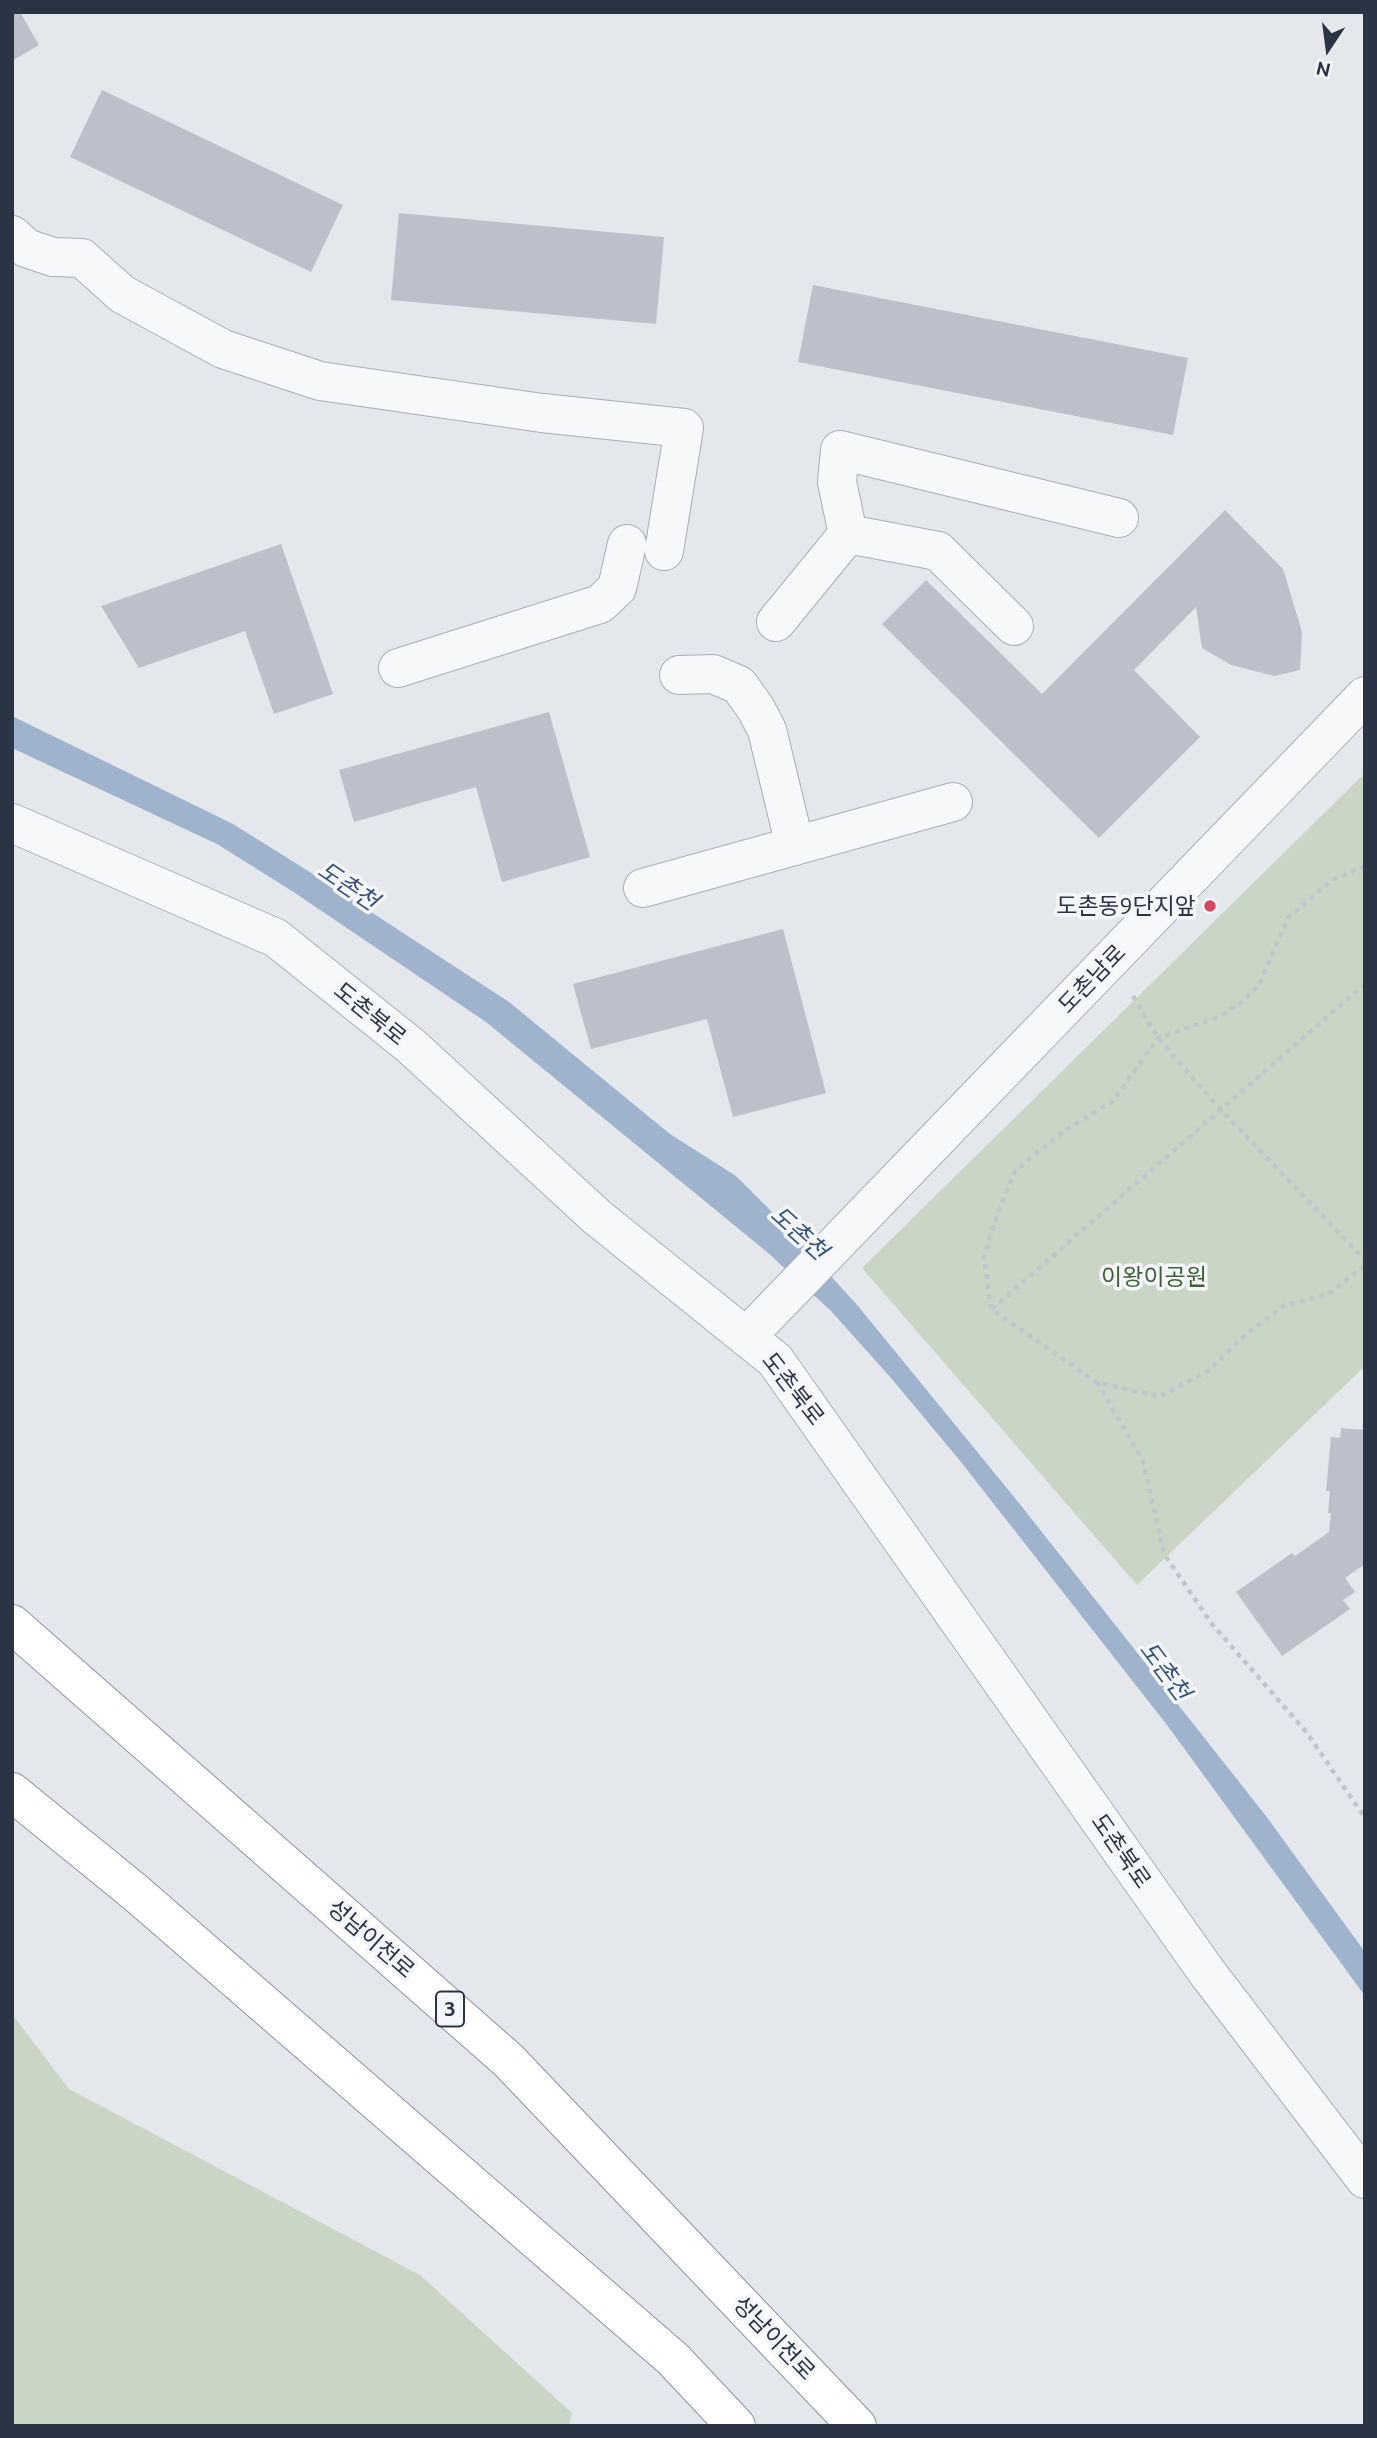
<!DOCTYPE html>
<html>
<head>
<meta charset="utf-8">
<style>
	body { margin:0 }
	#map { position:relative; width:1377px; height:2438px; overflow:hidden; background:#e4e7ec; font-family:Ubuntu,sans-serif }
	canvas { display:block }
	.frame { position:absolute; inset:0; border:14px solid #2b3445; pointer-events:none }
	.north { position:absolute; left:1293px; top:14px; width:70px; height:70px; -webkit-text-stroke:5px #f4f6f9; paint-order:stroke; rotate:193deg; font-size:19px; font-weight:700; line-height:28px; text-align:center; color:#2b3445 }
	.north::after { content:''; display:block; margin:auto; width:24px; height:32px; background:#2b3445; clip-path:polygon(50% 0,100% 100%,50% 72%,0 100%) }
</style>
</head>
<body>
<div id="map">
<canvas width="1377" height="2438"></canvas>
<div class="frame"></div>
<div class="north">N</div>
</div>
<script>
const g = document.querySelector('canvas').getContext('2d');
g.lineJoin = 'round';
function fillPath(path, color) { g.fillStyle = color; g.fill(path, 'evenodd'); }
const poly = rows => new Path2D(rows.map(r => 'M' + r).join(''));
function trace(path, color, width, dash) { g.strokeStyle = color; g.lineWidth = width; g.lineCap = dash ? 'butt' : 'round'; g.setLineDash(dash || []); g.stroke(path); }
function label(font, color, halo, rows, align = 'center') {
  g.font = font + ' Ubuntu,"Noto Sans KR",sans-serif'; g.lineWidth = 7; g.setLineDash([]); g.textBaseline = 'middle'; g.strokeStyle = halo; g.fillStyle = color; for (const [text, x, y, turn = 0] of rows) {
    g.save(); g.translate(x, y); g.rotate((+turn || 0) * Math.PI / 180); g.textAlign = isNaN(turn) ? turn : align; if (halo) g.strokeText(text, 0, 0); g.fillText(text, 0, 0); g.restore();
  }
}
fillPath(poly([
	[1365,773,1365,1366,1137,1585,862,1268],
	[12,2014,69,2089,420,2275,572,2413,569,2426,12,2426]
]), '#c9d6c5');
fillPath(poly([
	[12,716,233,824,305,869,509,1002,670,1134,736,1176,778,1218,858,1306,1019,1503,1266,1816,1365,1952,1365,1996,1167,1725,957,1457,891,1378,831,1311,767,1252,486,1022,292,891,217,844,12,748]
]), '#9fb4cc');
fillPath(poly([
	[12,12,20,12,39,45,12,61],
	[102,90,343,205,311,272,70,157],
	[399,213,664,237,656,324,391,300],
	[813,285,1188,358,1173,435,798,362],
	[1225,510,1283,569,1302,632,1300,670,1274,676,1231,665,1202,648,1196,607,1134,670,1200,737,1099,838,882,624,926,580,1042,694],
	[281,544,333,694,274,714,245,631,139,668,101,606],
	[549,712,590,857,502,882,476,787,354,822,339,770],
	[783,929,826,1093,733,1117,707,1019,591,1049,573,984],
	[1341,1428,1365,1430,1365,1564,1345,1578,1355,1592,1343,1600,1350,1609,1282,1656,1236,1592,1292,1553,1295,1556,1329,1532,1331,1513,1328,1513,1330,1491,1326,1491,1331,1437,1340,1438]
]), '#bbc0ca');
const minor = poly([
	[12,235,26,248,53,257,82,258,122,294,223,349,320,381,542,413,684,428,664,551],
	[848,534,837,482,840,450,1119,518],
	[776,622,848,534,938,551,1014,626],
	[398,668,600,604,617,588,627,544],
	[679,675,713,674,739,685,756,709,767,730,795,846],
	[12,823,276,938,411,1046,597,1217,775,1360,1206,1971,1365,2179],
	[643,888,953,802],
	[746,1337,1365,696]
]);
const highway = poly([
	[12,1624,508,2060,857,2426],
	[12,1792,136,1893,673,2359,736,2426]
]);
trace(minor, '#a9aeb7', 40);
trace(highway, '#8b94a3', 40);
trace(poly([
	[1365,866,1332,880,1288,918,1259,985,1244,1000,1219,1017,1158,1038,1113,1101,1064,1131,1015,1171,999,1209,984,1257,991,1309,1096,1382,1159,1397,1208,1371,1245,1335,1283,1306,1327,1295,1365,1266],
	[1133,996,1158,1038,1221,1110,1365,1260],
	[992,1309,1365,984],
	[1097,1382,1143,1461,1164,1554,1212,1624,1307,1733,1365,1818]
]), '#c2c5cb', 4.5, [5, 5]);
trace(minor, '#f7f8fa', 38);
trace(highway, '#fff', 38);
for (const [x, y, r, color] of [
	[1210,906,7,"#d1495b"]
]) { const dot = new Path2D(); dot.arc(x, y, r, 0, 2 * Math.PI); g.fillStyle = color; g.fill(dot); trace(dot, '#f4f6f9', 2.5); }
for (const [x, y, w] of [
	[450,2009,28]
]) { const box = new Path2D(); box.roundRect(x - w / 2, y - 17.5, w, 35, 5); g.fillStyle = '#f4f6f9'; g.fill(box); trace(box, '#2b3445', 2); }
label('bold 21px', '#2b3445', null, [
	["3",450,2009]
]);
label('23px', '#2b3445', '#f4f6f9', [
	["도촌동9단지앞",1196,906]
], 'right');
label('23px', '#2b3445', '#f4f6f9', [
	["도촌남로",1092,979,-46],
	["도촌북로",370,1014,39],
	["도촌북로",793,1389,52],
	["도촌북로",1121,1851,55],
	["성남이천로",371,1939,41],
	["성남이천로",774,2338,46]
]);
label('23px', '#3f6138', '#f4f6f9', [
	["이왕이공원",1154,1277]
]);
label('italic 24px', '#34527a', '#f4f6f9', [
	["도촌천",348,886,34],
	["도촌천",799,1233,42],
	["도촌천",1165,1671,53]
]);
</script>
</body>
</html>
